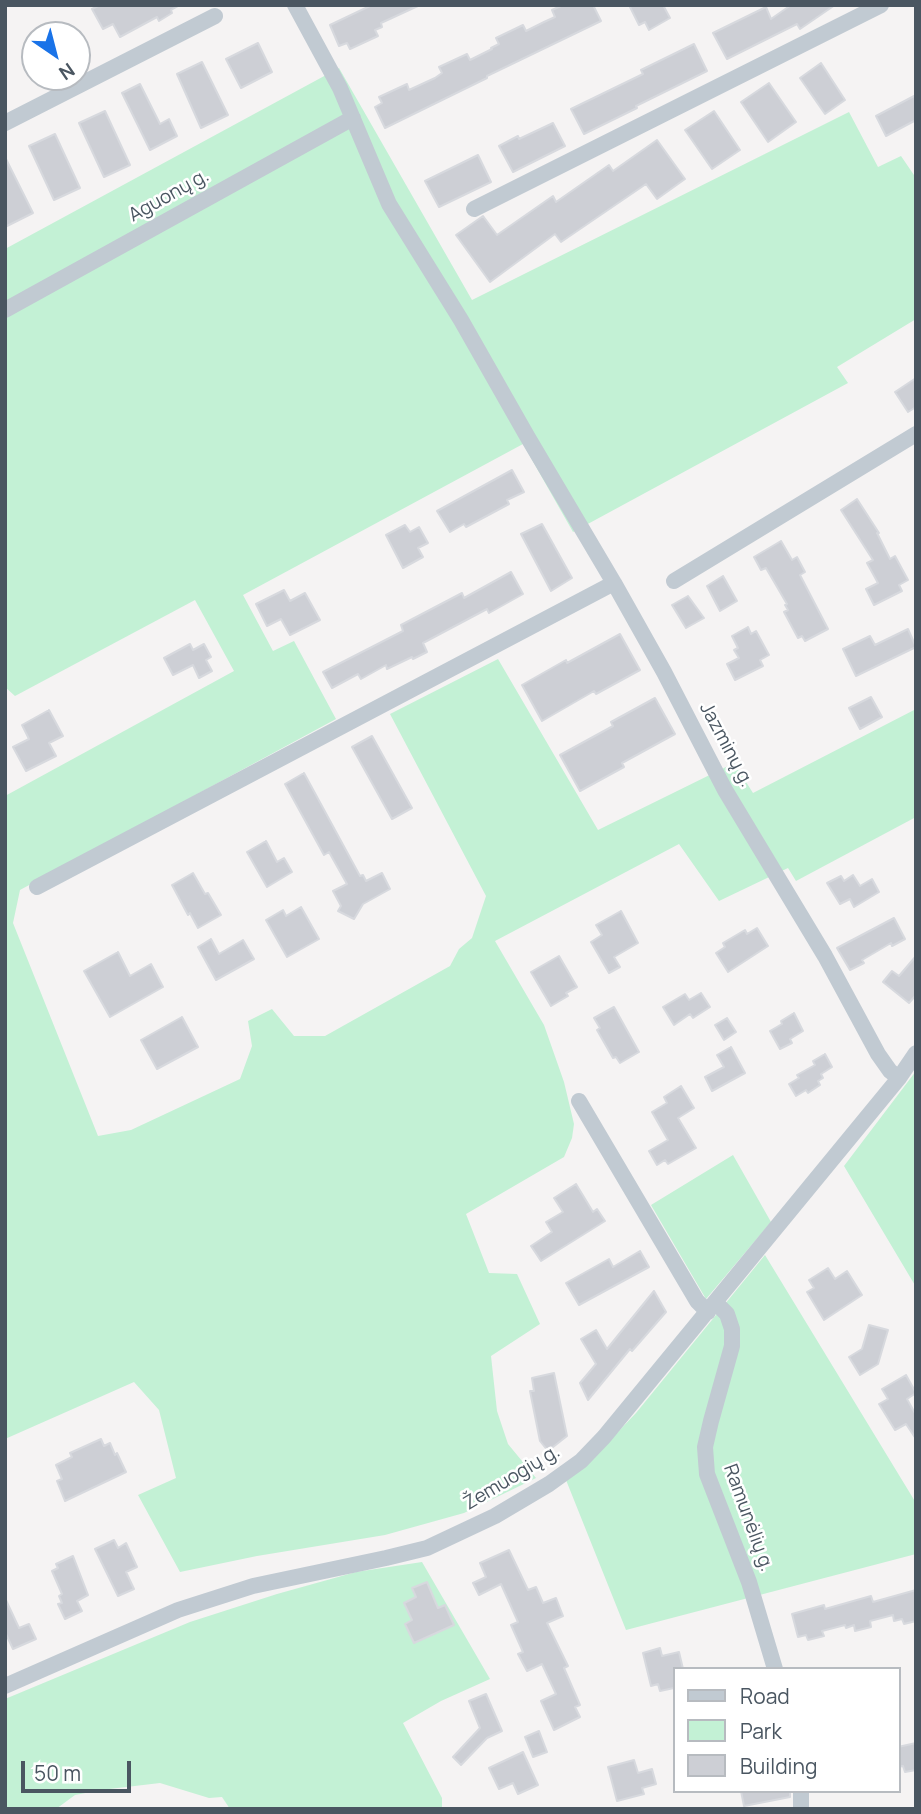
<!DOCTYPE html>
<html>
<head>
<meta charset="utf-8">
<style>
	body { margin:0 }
	#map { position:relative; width:921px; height:1814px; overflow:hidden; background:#f5f3f3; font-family:Manrope,sans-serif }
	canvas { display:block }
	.frame { position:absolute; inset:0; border:7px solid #4a5661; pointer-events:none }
	.legend { position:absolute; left:673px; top:1667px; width:228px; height:126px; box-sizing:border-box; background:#fff; border:2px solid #b7bbc0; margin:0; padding:9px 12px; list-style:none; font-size:21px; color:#4a5661 }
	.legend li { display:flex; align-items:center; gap:14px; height:35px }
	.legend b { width:35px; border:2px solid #b7bbc0 }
	.north { position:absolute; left:21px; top:21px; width:70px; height:70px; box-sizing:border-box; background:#fff; border:2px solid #b7bbc0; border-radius:50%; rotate:145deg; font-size:19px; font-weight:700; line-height:28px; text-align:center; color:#4a5661 }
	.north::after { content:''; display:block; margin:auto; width:24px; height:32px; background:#1a73e8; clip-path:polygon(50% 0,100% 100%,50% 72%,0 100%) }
	.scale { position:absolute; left:21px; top:1761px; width:110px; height:32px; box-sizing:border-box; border:4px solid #4a5661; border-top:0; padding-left:9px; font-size:21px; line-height:24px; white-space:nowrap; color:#4a5661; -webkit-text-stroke:5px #fff; paint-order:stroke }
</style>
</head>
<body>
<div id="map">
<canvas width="921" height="1814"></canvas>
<div class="frame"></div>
<ul class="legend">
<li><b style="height:9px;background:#c1cad2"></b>Road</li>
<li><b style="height:19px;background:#c3f1d5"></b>Park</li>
<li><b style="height:19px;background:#cdcfd5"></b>Building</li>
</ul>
<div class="north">N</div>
<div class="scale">50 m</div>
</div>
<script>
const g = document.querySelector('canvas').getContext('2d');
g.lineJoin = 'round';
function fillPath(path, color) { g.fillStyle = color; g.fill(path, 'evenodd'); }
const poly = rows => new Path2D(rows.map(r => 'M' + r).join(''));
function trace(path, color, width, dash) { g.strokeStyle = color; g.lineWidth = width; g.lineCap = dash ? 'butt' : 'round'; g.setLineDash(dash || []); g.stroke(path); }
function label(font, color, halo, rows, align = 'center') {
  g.font = font + ' Manrope,sans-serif'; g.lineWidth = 5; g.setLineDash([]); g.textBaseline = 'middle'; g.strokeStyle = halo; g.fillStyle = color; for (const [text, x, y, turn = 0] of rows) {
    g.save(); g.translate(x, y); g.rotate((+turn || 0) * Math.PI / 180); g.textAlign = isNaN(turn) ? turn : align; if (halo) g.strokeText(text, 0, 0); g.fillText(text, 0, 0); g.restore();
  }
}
fillPath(poly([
	[339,68,472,300,849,112,878,167,901,156,916,178,916,319,837,367,848,383,573,532,523,444,243,595,273,651,294,641,336,719,20,890,13,923,98,1136,131,1130,240,1079,252,1046,248,1021,272,1009,294,1036,325,1036,450,966,459,949,472,938,486,896,390,714,498,659,598,830,734,763,753,793,916,709,916,817,796,881,788,868,719,901,679,844,495,941,544,1025,564,1082,574,1124,572,1138,564,1157,466,1214,489,1273,517,1274,540,1324,491,1356,497,1411,508,1444,536,1478,464,1513,385,1535,257,1556,180,1572,138,1495,176,1478,159,1410,134,1382,5,1439,5,796,234,671,195,600,15,696,5,687,5,249],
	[916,1071,916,1287,844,1166],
	[733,1155,771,1222,706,1299,651,1205],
	[765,1255,916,1503,916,1554,626,1630,566,1480,591,1460,636,1413],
	[422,1562,490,1679,441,1701,403,1723,442,1798,442,1809,230,1809,222,1797,209,1798,160,1783,101,1790,75,1795,56,1809,5,1809,5,1699,190,1622,277,1594,356,1572]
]), '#c3f1d5');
const building = poly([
	[100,5,180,5,171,10,172,13,159,21,157,17,120,37,113,24,103,29,92,9,100,5],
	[372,5,420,5,381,23,382,27,375,30,378,36,350,49,347,43,339,46,330,25,372,5],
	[563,5,593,5,601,21,487,76,487,78,385,128,375,107,382,103,379,97,407,84,409,90,435,78,442,73,439,67,467,54,470,60,492,49,491,48,499,44,496,38,523,25,526,31,544,22,555,17,552,10,563,5],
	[629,5,663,5,670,18,649,30,645,22,639,25,629,5],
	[791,5,835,5,800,29,797,24,727,59,713,33,766,7,771,19,791,5],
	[258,43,272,72,241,88,226,59,258,43],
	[694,44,707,71,636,106,637,108,584,134,571,109,643,74,641,70,694,44],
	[202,62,228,115,201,128,177,74,202,62],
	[821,63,845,100,825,114,800,78,821,63],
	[769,83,796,122,768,142,741,102,769,83],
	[140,84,160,124,169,119,177,136,150,150,122,93,140,84],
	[916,95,916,120,886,136,876,116,916,95],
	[105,111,130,165,104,177,79,123,105,111],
	[714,111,740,150,712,169,685,130,714,111],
	[553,123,565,146,513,172,499,146,518,136,519,139,553,123],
	[55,134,80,188,54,200,29,146,55,134],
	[657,140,685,179,657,199,646,184,561,242,555,234,490,282,456,235,483,216,497,235,553,196,556,202,609,165,613,171,657,140],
	[478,155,491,182,439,207,425,181,478,155],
	[5,157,33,213,5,227,5,157],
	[916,378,916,407,908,412,895,392,916,378],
	[512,470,524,492,507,500,509,504,466,527,464,524,450,532,437,511,512,470],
	[857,499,879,533,877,533,890,559,895,556,908,580,899,585,902,591,874,605,866,589,878,583,867,563,873,560,841,510,857,499],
	[542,524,572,578,551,591,521,534,542,524],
	[405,525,410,532,419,527,428,543,418,548,423,557,403,568,386,535,405,525],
	[781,541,792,560,797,557,805,572,800,575,828,629,805,641,802,636,798,638,784,612,788,610,785,605,787,604,766,568,761,570,754,557,781,541],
	[511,572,523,594,489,613,487,609,423,643,427,652,413,659,412,657,387,669,386,665,361,679,358,674,332,688,323,672,403,631,401,625,462,593,464,598,511,572],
	[723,576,737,601,720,611,707,586,723,576],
	[284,590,290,601,305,593,320,620,290,635,281,619,267,626,256,604,284,590],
	[688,596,704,618,686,628,672,605,688,596],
	[748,627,751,634,756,631,769,655,760,660,763,666,735,680,727,664,739,658,734,650,738,648,732,636,748,627],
	[908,629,916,647,856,676,843,649,870,636,875,645,908,629],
	[620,634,640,670,596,694,594,691,542,721,522,685,566,660,567,663,620,634],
	[190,644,193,650,204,644,211,657,206,660,212,671,199,678,193,665,173,675,164,658,190,644],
	[871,697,882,717,860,729,849,708,871,697],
	[655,698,675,734,622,763,624,767,580,791,560,755,613,726,611,722,655,698],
	[49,710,63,736,49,743,56,756,26,771,13,747,29,739,22,725,49,710],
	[372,736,412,808,392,819,352,747,372,736],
	[304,773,360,876,363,875,366,881,382,873,390,889,363,904,354,919,338,911,341,906,333,891,347,884,329,852,324,855,285,784,304,773],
	[266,841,277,862,284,858,292,872,267,887,247,852,266,841],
	[193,873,205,894,208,893,221,915,198,928,190,913,188,915,172,885,193,873],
	[853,875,860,886,872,879,879,892,854,907,850,899,840,904,827,883,841,876,844,881,853,875],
	[301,907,319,939,287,957,266,920,283,910,286,916,301,907],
	[621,911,638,943,614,957,620,967,609,973,591,942,602,935,596,925,621,911],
	[894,918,905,939,892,946,891,943,862,960,864,963,850,970,837,948,894,918],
	[757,928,768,946,728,972,716,953,725,947,723,943,745,930,747,934,757,928],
	[211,939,219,954,243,940,254,959,216,980,198,947,211,939],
	[118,952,130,976,151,964,163,987,110,1017,84,971,118,952],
	[559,956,577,987,566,993,568,996,551,1006,531,972,559,956],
	[916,956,916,995,909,1003,883,982,892,971,899,976,916,956],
	[701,993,710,1007,693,1018,690,1014,674,1025,663,1007,685,994,689,1000,701,993],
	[614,1007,639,1052,620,1063,616,1057,613,1058,597,1030,600,1028,594,1018,614,1007],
	[794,1013,803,1031,790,1039,792,1043,780,1049,770,1031,782,1024,781,1021,794,1013],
	[182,1017,198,1047,157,1069,141,1040,182,1017],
	[727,1018,736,1032,724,1040,715,1025,727,1018],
	[731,1047,745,1073,712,1091,705,1077,724,1067,717,1055,731,1047],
	[825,1054,832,1067,821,1074,823,1078,818,1081,820,1085,808,1093,806,1090,796,1096,789,1084,799,1078,797,1075,815,1065,813,1061,825,1054],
	[681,1086,694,1108,678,1118,696,1148,668,1164,665,1160,657,1165,649,1151,668,1140,652,1112,667,1103,664,1097,681,1086],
	[576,1184,593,1212,597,1209,605,1221,541,1261,531,1246,552,1232,546,1222,563,1212,554,1198,576,1184],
	[640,1251,649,1267,579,1305,566,1283,609,1259,613,1267,640,1251],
	[828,1268,835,1279,847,1271,862,1295,824,1320,807,1292,814,1288,809,1280,828,1268],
	[654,1291,666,1312,632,1351,630,1349,588,1400,580,1383,596,1364,581,1339,596,1330,607,1349,654,1291],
	[869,1325,888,1330,878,1364,860,1375,849,1357,862,1349,869,1325],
	[554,1373,567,1436,548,1451,540,1441,530,1391,534,1391,532,1378,554,1373],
	[906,1375,916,1393,907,1399,916,1415,916,1439,906,1424,895,1430,879,1404,888,1399,882,1389,906,1375],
	[101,1439,104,1446,110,1443,115,1455,117,1453,126,1472,65,1501,57,1481,62,1479,56,1465,72,1457,70,1453,101,1439],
	[114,1540,118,1548,126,1543,137,1567,126,1572,134,1589,118,1596,95,1549,114,1540],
	[509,1550,528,1590,536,1587,543,1603,556,1598,563,1616,547,1623,568,1666,564,1668,580,1705,575,1707,580,1717,554,1730,541,1701,556,1694,542,1664,527,1671,518,1654,523,1652,511,1625,518,1622,501,1584,479,1595,473,1583,486,1577,480,1563,509,1550],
	[73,1556,88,1595,77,1601,82,1611,65,1619,58,1604,62,1603,59,1596,62,1594,52,1571,58,1568,56,1564,73,1556],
	[427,1582,438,1608,445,1605,454,1625,414,1643,405,1624,412,1620,404,1603,416,1597,412,1588,427,1582],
	[916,1590,916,1621,904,1624,902,1619,894,1621,893,1615,870,1621,871,1627,855,1631,854,1625,846,1628,845,1625,822,1631,824,1636,808,1640,806,1635,798,1637,792,1614,824,1605,825,1609,871,1596,873,1602,916,1590],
	[5,1598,19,1628,29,1624,36,1639,13,1649,5,1632,5,1598],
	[660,1648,662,1656,679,1652,683,1669,674,1669,674,1688,660,1691,658,1684,651,1686,643,1653,660,1648],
	[486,1694,502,1731,487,1738,461,1765,453,1757,480,1728,469,1701,486,1694],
	[539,1731,547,1752,533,1757,525,1737,539,1731],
	[916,1743,916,1770,905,1772,903,1766,898,1767,898,1747,916,1743],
	[523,1752,538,1785,518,1794,513,1783,499,1789,489,1768,523,1752],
	[634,1760,638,1773,652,1769,656,1784,642,1788,644,1794,617,1801,608,1767,634,1760],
	[741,1791,790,1791,790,1797,744,1806,741,1791]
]);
fillPath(building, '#cdcfd5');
trace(building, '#d7d9de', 2);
trace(poly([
	[295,5,340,88,389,204,461,320,527,436,614,583,664,672,725,790,825,956,878,1054,890,1071,899,1078],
	[5,123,215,16],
	[474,209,881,5],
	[5,310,353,118],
	[674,581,916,434],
	[37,887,614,583],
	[579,1101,697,1301,708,1312],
	[716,1303,727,1314,732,1329,732,1346,711,1421,705,1447,707,1474,749,1582,775,1669],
	[5,1686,178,1610,253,1586,386,1558,427,1548,495,1516,549,1484,581,1461,604,1437,899,1078,916,1053],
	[801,1791,801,1809]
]), '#c1cad2', 16);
label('19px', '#4a5661', '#fff', [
	["Aguonų g.",169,196,-29],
	["Jazminų g.",726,745,62],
	["Žemuogių g.",512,1478,-31],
	["Ramunėlių g.",748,1518,70]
]);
</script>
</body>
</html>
